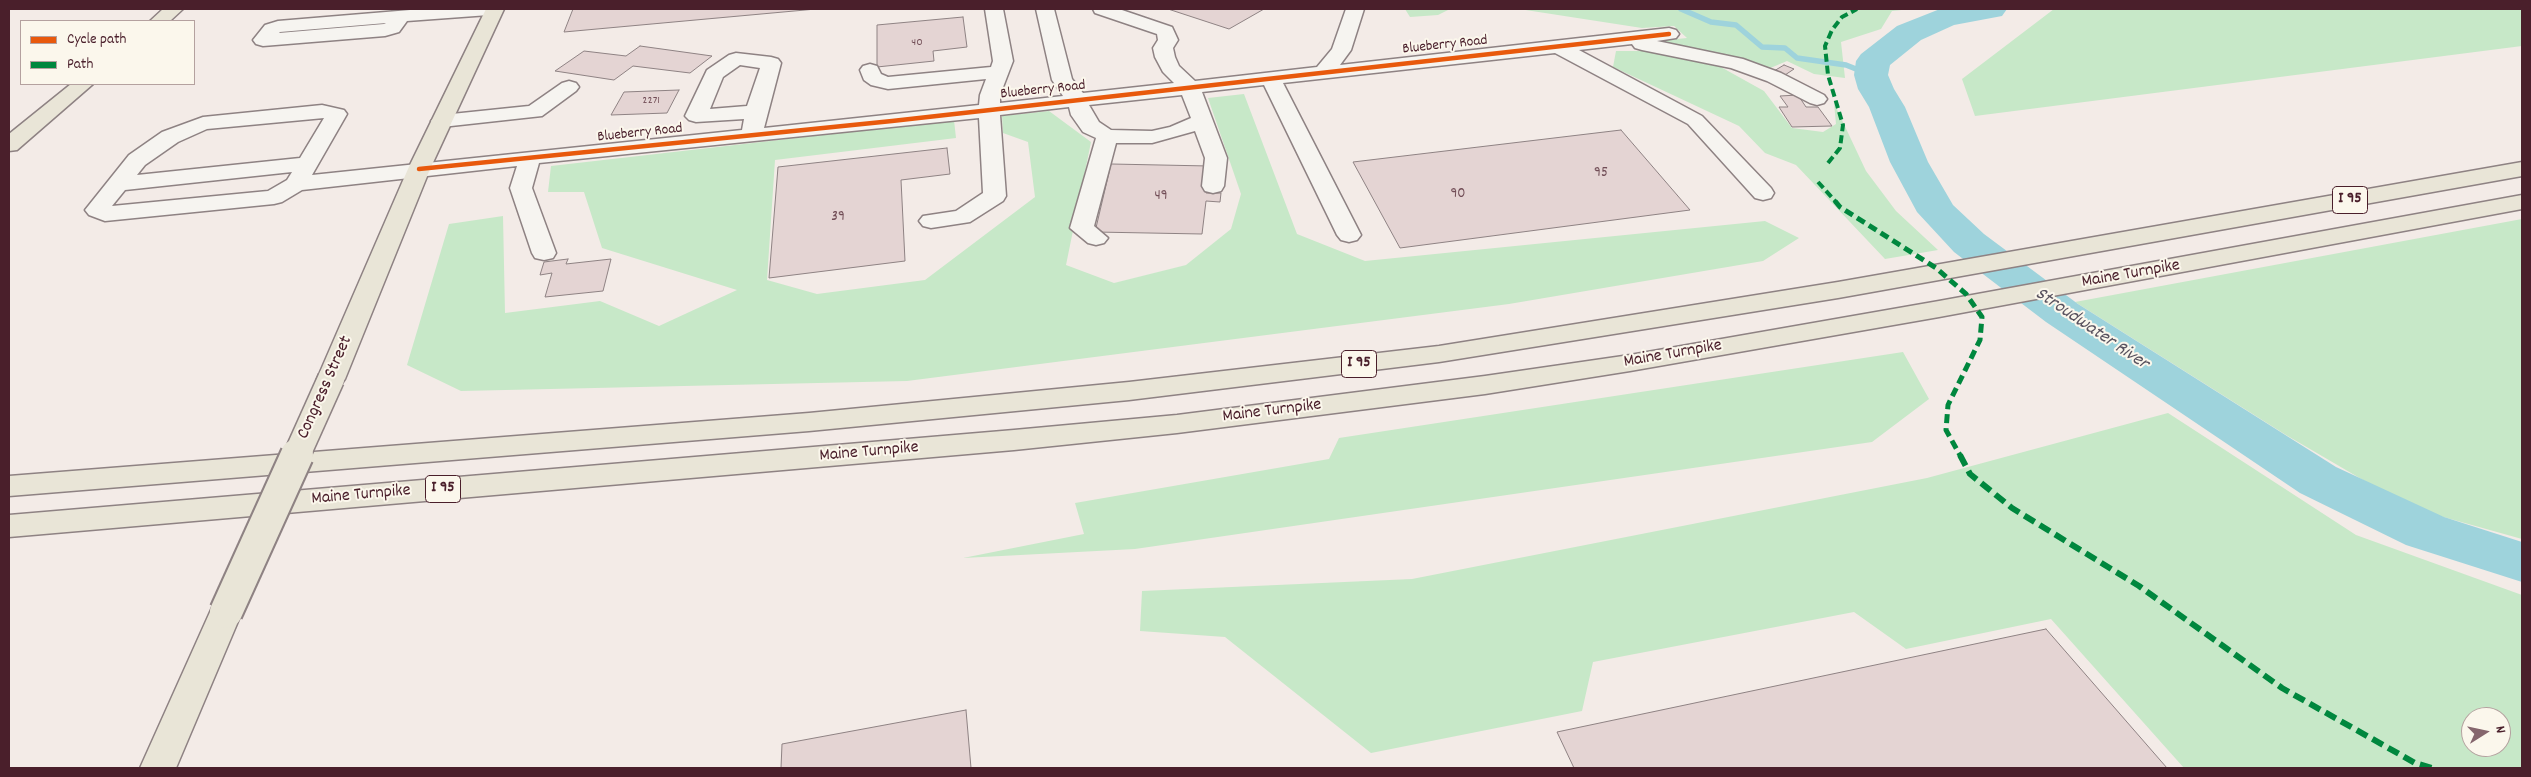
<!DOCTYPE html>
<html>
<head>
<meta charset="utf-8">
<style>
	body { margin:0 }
	#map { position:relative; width:2531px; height:777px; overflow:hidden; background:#f3ebe7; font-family:Dekko,sans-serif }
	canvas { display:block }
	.frame { position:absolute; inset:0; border:10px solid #4a1f2b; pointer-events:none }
	.legend { position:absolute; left:20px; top:20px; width:175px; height:65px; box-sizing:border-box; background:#fbf7ec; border:1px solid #b4a19f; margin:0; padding:6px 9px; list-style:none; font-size:15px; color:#4a1f2b }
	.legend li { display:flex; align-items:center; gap:10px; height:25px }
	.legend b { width:25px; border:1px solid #b4a19f }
	.north { position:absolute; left:2461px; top:707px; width:50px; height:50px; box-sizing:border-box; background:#fbf7ec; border:1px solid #b4a19f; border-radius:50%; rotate:80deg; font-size:14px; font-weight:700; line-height:20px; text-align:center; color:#4a1f2b }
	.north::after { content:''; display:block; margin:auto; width:18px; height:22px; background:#85666d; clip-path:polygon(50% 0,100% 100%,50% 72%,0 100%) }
</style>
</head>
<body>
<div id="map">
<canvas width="2531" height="777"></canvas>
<div class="frame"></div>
<ul class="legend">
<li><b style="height:6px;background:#e8590c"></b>Cycle path</li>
<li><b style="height:6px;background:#00873e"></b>Path</li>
</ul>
<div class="north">N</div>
</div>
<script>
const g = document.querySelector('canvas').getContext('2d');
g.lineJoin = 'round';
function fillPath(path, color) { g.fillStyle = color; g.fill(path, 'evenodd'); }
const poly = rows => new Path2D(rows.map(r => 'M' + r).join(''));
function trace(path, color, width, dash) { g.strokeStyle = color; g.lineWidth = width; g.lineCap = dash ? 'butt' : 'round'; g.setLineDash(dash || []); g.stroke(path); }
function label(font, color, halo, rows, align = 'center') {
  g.font = font + ' Dekko,sans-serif'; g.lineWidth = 4; g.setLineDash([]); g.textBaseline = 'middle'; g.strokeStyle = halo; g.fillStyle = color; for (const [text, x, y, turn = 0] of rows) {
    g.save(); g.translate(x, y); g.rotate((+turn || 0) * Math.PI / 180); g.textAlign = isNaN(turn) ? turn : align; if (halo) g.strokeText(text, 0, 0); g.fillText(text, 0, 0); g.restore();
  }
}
fillPath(poly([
	[1405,9,1450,9,1438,15,1410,17],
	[1519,9,1911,9,1892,11,1881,29,1841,42,1845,78,1814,74,1787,61,1768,69,1647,42,1687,38,1674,26,1642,28],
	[2054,9,2522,9,2522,46,1975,116,1962,79],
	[1616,51,1659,51,1719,66,1764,91,1792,128,1823,132,1836,124,1834,103,1866,171,1896,211,1938,250,1885,259,1796,165,1765,153,1739,126,1613,67],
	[1244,94,1297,234,1365,261,1765,221,1799,238,1763,261,1509,304,907,381,461,391,407,365,449,224,503,216,505,313,600,301,659,326,737,290,602,248,584,192,548,192,551,166,954,120,956,138,775,160,767,280,817,294,925,280,1035,197,1028,142,1003,133,1002,116,1049,111,1091,142,1066,265,1114,283,1186,265,1231,229,1241,194,1208,98],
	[2522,219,2522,539,2411,508,2286,435,2075,302],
	[1903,352,1929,399,1872,442,1135,549,963,558,1084,534,1075,503,1329,459,1339,438],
	[2168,413,2356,535,2522,595,2522,768,2184,768,2051,619,1906,649,1854,612,1593,662,1582,711,1371,753,1225,637,1140,631,1142,591,1412,579,1927,478],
	[2471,717,2501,717,2501,747,2471,747]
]), '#c7e8c8');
trace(poly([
	[1681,9,1711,22,1736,25,1762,47,1785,48,1797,58,1846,65,1871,75]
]), '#9ed3dc', 5.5);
fillPath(poly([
	[1940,9,2007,9,2002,16,1954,25,1921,40,1890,65,1888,75,1894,89,1905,107,1928,162,1953,205,1984,234,2078,304,2336,467,2444,517,2522,542,2522,582,2406,545,2300,493,2046,322,1954,252,1917,212,1890,162,1869,107,1858,89,1854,75,1856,61,1861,54,1897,26,1940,9]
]), '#9ed3dc');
const building = poly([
	[573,9,816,9,564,32,573,9],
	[1168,9,1264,9,1229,29,1168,9],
	[963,17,967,47,933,51,934,61,877,67,877,25,963,17],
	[640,46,712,56,690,73,633,66,614,80,555,71,584,51,626,56,640,46],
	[1784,65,1794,69,1785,75,1774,71,1784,65],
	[679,90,667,113,611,115,624,92,679,90],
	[1798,95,1806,107,1818,107,1832,126,1792,127,1779,107,1788,107,1780,96,1798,95],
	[1621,130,1690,210,1400,248,1353,162,1621,130],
	[947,148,950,174,901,180,905,261,769,278,778,167,947,148],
	[1111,164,1209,166,1206,193,1221,193,1220,202,1206,201,1202,234,1095,232,1111,164],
	[568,259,566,264,611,259,603,291,545,297,552,273,540,275,544,262,568,259],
	[2046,629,2167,768,1574,768,1557,732,2046,629],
	[966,710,971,768,781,768,782,744,966,710]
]);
fillPath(building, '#e4d4d3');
trace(building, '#8e8283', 1);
const minor = poly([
	[422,9,498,9,496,13,489,15,407,21,399,32,385,36,263,46,256,44,253,40,265,25,278,21,422,9],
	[386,23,384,24,279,33,280,32,386,23],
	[985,9,1003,9,1013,61,1000,95,1000,103,1063,96,1052,80,1036,9,1054,9,1072,79,1083,93,1174,83,1163,72,1155,57,1153,48,1158,40,1157,34,1095,13,1093,9,1119,9,1172,27,1178,40,1173,48,1175,57,1179,66,1195,81,1317,67,1332,49,1346,9,1364,9,1351,50,1340,65,1669,28,1676,30,1679,34,1676,38,1657,41,1743,59,1781,73,1824,95,1827,99,1824,103,1817,105,1810,103,1767,81,1731,68,1642,50,1635,48,1632,44,1579,50,1702,116,1771,188,1774,193,1771,198,1763,200,1755,198,1688,124,1555,53,1283,83,1361,235,1357,240,1349,242,1341,240,1337,235,1264,85,1202,92,1227,158,1224,186,1221,191,1213,193,1205,191,1202,186,1205,158,1195,131,1152,143,1116,143,1094,226,1108,238,1104,243,1096,245,1088,243,1070,228,1096,138,1083,132,1071,115,1069,107,1000,115,1006,196,1003,201,970,222,931,228,923,226,919,221,923,216,956,211,983,193,979,118,539,163,532,188,556,253,553,258,544,260,535,258,532,253,510,188,517,166,302,190,282,202,274,204,105,221,89,215,85,210,129,155,162,132,203,117,322,105,344,110,347,114,312,175,742,130,744,119,696,122,689,120,685,116,707,70,729,55,736,53,771,57,778,59,781,63,764,128,979,105,980,95,986,79,888,89,871,85,864,80,860,70,863,66,870,64,877,66,881,74,888,77,991,67,993,61,985,9],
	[740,65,760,68,747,106,710,109,723,77,740,65],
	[1182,95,1191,118,1170,127,1152,131,1111,130,1099,122,1089,105,1182,95],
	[324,118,300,158,137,175,145,165,178,142,207,129,324,118],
	[292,172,287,180,268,191,112,206,125,190,292,172],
	[569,81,576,83,579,87,576,91,542,116,442,127,435,125,431,121,435,117,442,115,529,106,562,83,569,81]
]);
const major = poly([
	[163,9,183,9,170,21,150,21,163,9],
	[486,9,504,9,430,169,345,379,341,385,331,388,321,385,317,379,408,169,486,9],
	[71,84,93,84,17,150,9,151,9,134,71,84],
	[226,599,238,603,242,612,176,768,140,768,210,612,214,603,226,599]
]);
const highway = poly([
	[2522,162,2522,176,1838,298,1439,362,1129,400,809,431,9,496,9,476,809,413,1129,382,1439,346,1838,282,2522,162],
	[2522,195,2522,209,1939,317,1630,371,1485,394,1177,433,1014,450,9,537,9,515,1014,430,1177,415,1485,376,1630,355,1939,301,2522,195]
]);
trace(minor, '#8e8283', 3);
trace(major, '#8e8283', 3);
trace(highway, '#8e8283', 3);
fillPath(minor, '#f6f4f0');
fillPath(major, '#e9e5d7');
fillPath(highway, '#e9e5d7');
const majorBridgeFar1 = poly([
	[296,457,331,379]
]);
const majorBridge = poly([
	[226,612,297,455]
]);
trace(majorBridgeFar1, '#8e8283', 29, []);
trace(majorBridge, '#8e8283', 36, []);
trace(majorBridgeFar1, '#e9e5d7', 26);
trace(majorBridge, '#e9e5d7', 32);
trace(poly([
	[1828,163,1840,148,1843,125,1828,75,1825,46,1832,30,1842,17,1857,9],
	[1818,182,1836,202]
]), '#00873e', 4, [8, 4]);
trace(poly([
	[1835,201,1840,207,1936,268,1966,294,1982,317,1980,340,1948,405,1946,430,1961,457]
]), '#00873e', 5, [9, 5]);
trace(poly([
	[1960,455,1970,474,2012,508,2139,586,2282,688,2415,763,2432,768]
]), '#00873e', 6, [12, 6]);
trace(poly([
	[419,169,892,121,1669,34]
]), '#e8590c', 4.5);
label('12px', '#714d56', null, [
	["40",917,43],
	["2271",651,101]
]);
label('15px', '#4a1f2b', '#fbf7ec', [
	["Blueberry Road",1445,46,-6],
	["Blueberry Road",1043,91,-6],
	["Blueberry Road",640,134,-6]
]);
label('15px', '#714d56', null, [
	["95",1601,174],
	["90",1458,195],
	["49",1161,197],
	["39",838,218]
]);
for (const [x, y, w] of [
	[2350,200,35],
	[1359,364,35],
	[443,489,35]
]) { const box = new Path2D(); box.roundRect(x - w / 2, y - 13.5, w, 27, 4); g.fillStyle = '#fbf7ec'; g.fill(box); trace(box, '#4a1f2b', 1); }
label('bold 16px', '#4a1f2b', null, [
	["I 95",2350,200],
	["I 95",1359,364],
	["I 95",443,489]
]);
label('18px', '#4a1f2b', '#fbf7ec', [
	["Maine Turnpike",2131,275,-10],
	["Maine Turnpike",1673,355,-10],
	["Congress Street",326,388,-66],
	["Maine Turnpike",1272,412,-7],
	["Maine Turnpike",869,453,-5],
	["Maine Turnpike",361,496,-5]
]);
label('italic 19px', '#58525f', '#fbf7ec', [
	["Stroudwater River",2091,330,34]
]);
</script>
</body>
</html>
